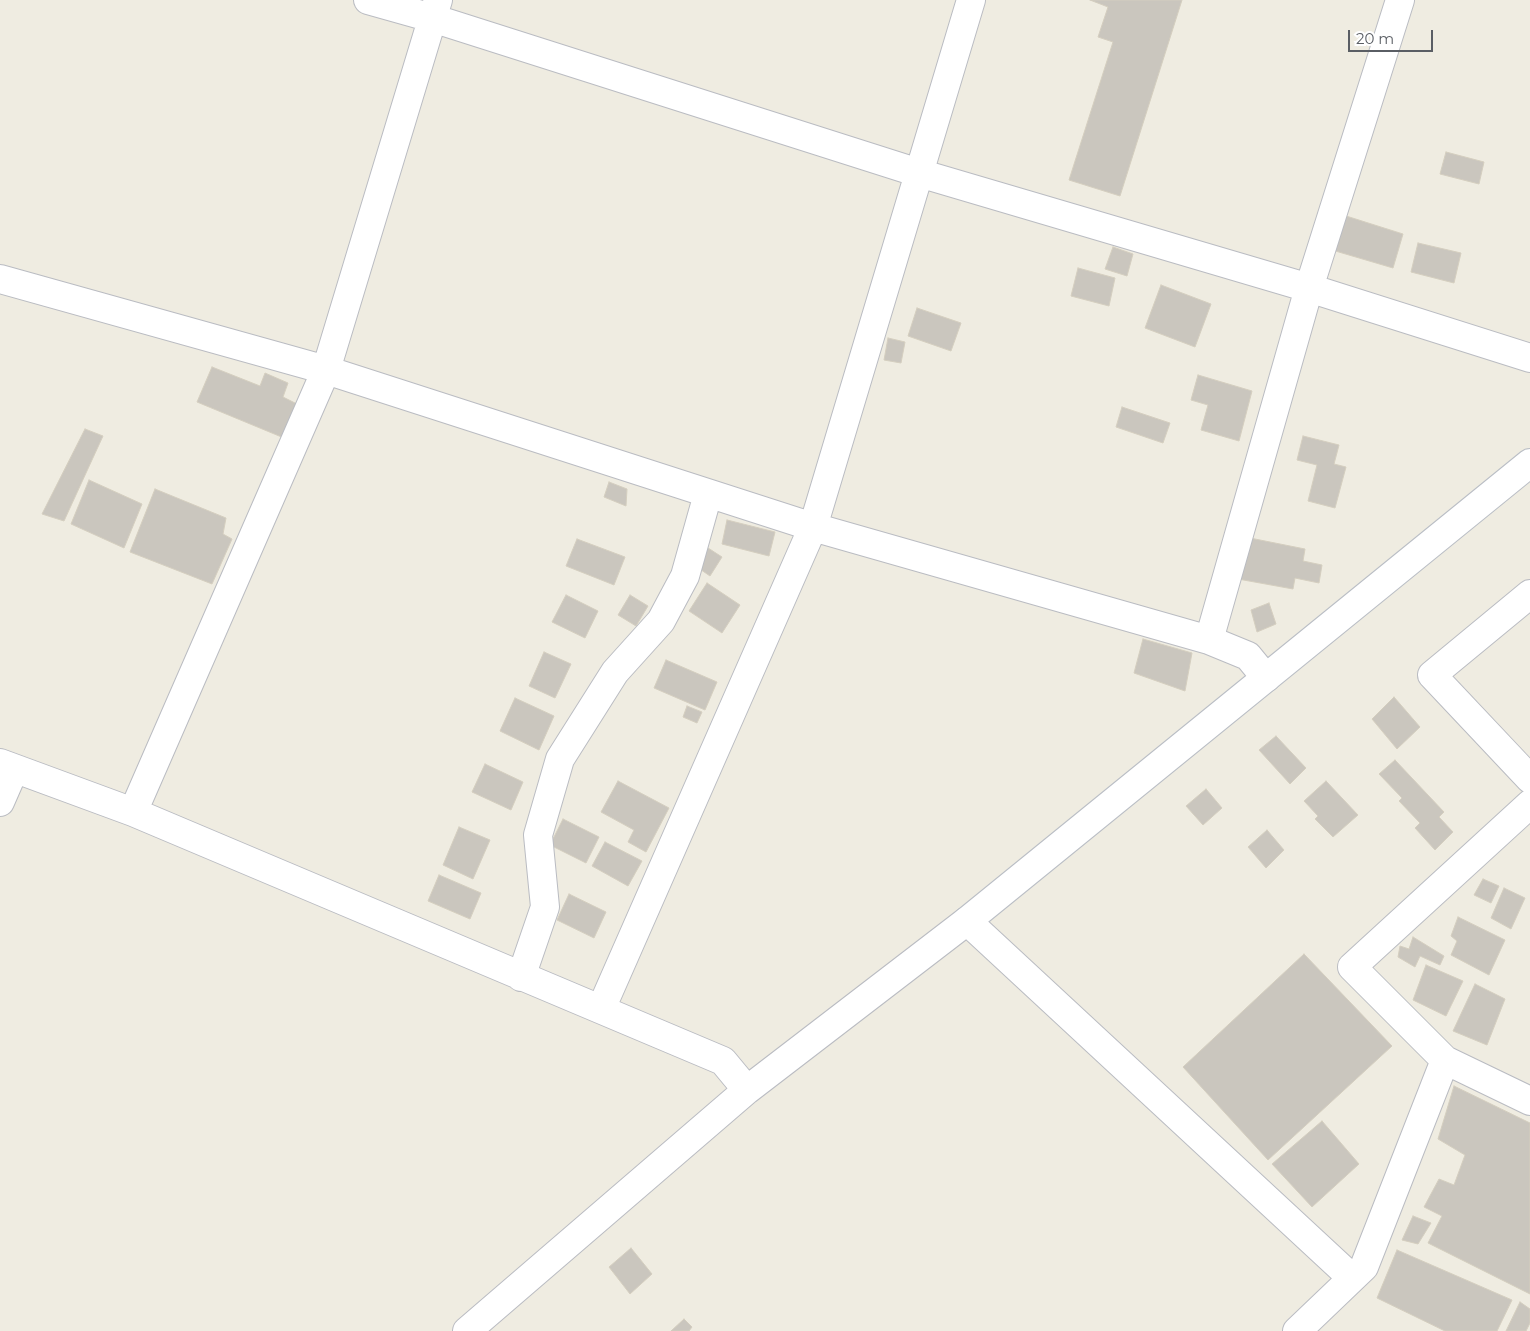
<!DOCTYPE html>
<html>
<head>
<meta charset="utf-8">
<style>
  body { margin:0 }
  #map { position:relative; width:1530px; height:1331px; overflow:hidden; background:#efece1; font-family:Montserrat,sans-serif }
  canvas { display:block }
  .scale { position:absolute; left:1348px; top:30px; width:85px; height:22px; box-sizing:border-box; border:2px solid #5a5e64; border-top:0; padding-left:6px; font-size:15px; line-height:18px; white-space:nowrap; color:#5a5e64; -webkit-text-stroke:4px #fff; paint-order:stroke }
</style>
</head>
<body>
<div id="map">
<canvas width="1530" height="1331"></canvas>
<div class="scale">20 m</div>
</div>
<script>
const g = document.querySelector('canvas').getContext('2d');
g.lineJoin = 'round';
function fill(path, color) {
  g.fillStyle = color;
  g.fill(path, 'evenodd');
}
function shape(rows) {
  const path = new Path2D();
  for (const r of rows) {
    path.moveTo(r[0], r[1]);
    for (let i = 2; i < r.length; i += 2) path.lineTo(r[i], r[i + 1]);
  }
  return path;
}
function strokePath(path, color, width, dash) {
  g.strokeStyle = color;
  g.lineWidth = width;
  g.lineCap = dash ? 'butt' : 'round';
  g.setLineDash(dash || []);
  g.stroke(path);
}
const building = shape([
  [1090,0,1182,0,1120,196,1069,180,1113,42,1098,37,1108,7,1090,0],
  [1446,152,1484,162,1479,184,1440,174,1446,152],
  [1343,215,1403,234,1393,268,1332,250,1343,215],
  [1418,243,1461,253,1454,283,1411,272,1418,243],
  [1113,247,1133,254,1127,276,1105,269,1113,247],
  [1078,268,1115,278,1109,306,1071,296,1078,268],
  [1161,285,1211,304,1195,347,1145,328,1161,285],
  [917,308,961,323,951,351,908,336,917,308],
  [888,338,905,342,901,363,884,360,888,338],
  [212,367,260,386,265,373,288,383,283,397,299,405,284,438,197,402,212,367],
  [1198,375,1252,391,1239,441,1201,430,1208,405,1191,400,1198,375],
  [1122,407,1170,423,1163,443,1116,427,1122,407],
  [85,429,103,436,64,521,42,514,85,429],
  [1303,436,1339,445,1334,464,1346,467,1335,508,1308,501,1317,465,1297,460,1303,436],
  [89,480,142,504,124,548,71,524,89,480],
  [609,482,627,489,626,506,604,497,609,482],
  [155,489,226,518,223,534,232,539,212,584,130,552,155,489],
  [727,520,775,532,769,556,722,544,727,520],
  [1245,537,1305,549,1303,561,1322,565,1319,583,1295,578,1293,589,1238,579,1245,537],
  [577,539,625,557,614,585,566,566,577,539],
  [705,546,722,557,710,576,694,565,705,546],
  [707,583,740,605,722,633,689,611,707,583],
  [566,595,598,611,585,638,552,622,566,595],
  [630,595,648,606,636,626,618,615,630,595],
  [1269,603,1276,624,1257,632,1251,610,1269,603],
  [1143,639,1192,653,1185,691,1134,673,1143,639],
  [544,652,571,664,555,698,529,686,544,652],
  [666,660,717,682,705,710,654,688,666,660],
  [1394,697,1420,727,1397,749,1372,719,1394,697],
  [515,698,554,716,539,750,500,731,515,698],
  [687,706,702,712,697,723,683,717,687,706],
  [1276,736,1306,768,1290,784,1259,750,1276,736],
  [1395,760,1444,812,1439,817,1453,832,1435,850,1415,828,1420,823,1399,801,1402,798,1379,774,1395,760],
  [485,764,523,782,511,810,472,792,485,764],
  [618,781,669,808,646,852,628,842,634,830,601,812,618,781],
  [1326,781,1358,815,1333,837,1315,819,1318,816,1304,801,1326,781],
  [1206,789,1222,808,1203,825,1186,806,1206,789],
  [563,819,599,837,586,863,550,845,563,819],
  [459,827,490,840,473,879,443,865,459,827],
  [1267,830,1284,850,1266,868,1248,847,1267,830],
  [605,842,642,861,628,886,592,866,605,842],
  [439,875,481,893,470,919,428,901,439,875],
  [1483,879,1499,886,1491,903,1474,895,1483,879],
  [1504,888,1525,898,1511,929,1491,918,1504,888],
  [569,894,606,912,594,938,557,920,569,894],
  [1458,917,1505,940,1489,975,1451,955,1457,941,1451,936,1458,917],
  [1413,937,1444,956,1440,965,1420,956,1415,967,1398,957,1400,946,1409,949,1413,937],
  [1304,954,1392,1046,1268,1160,1183,1067,1304,954],
  [1426,965,1463,981,1446,1016,1413,1000,1426,965],
  [1475,984,1505,999,1487,1045,1453,1031,1475,984],
  [1454,1086,1530,1123,1530,1294,1428,1243,1442,1216,1424,1207,1439,1179,1454,1185,1465,1155,1438,1139,1454,1086],
  [1322,1121,1359,1164,1312,1207,1272,1164,1322,1121],
  [1413,1216,1431,1223,1418,1244,1402,1240,1413,1216],
  [631,1248,652,1274,630,1294,609,1267,631,1248],
  [1397,1250,1512,1300,1497,1331,1445,1331,1377,1298,1397,1250],
  [1520,1302,1530,1309,1530,1323,1526,1331,1506,1331,1520,1302],
  [684,1319,692,1327,689,1331,671,1331,684,1319]
]);
const street = shape([
  [368,0,432,18,919,173,1309,288,1530,358],
  [0,279,326,370,813,527,1209,640,1248,656,1266,678],
  [1530,594,1432,675,1530,779],
  [1209,640,1309,288,1400,0],
  [0,763,133,812,723,1061,747,1090],
  [0,802,14,770],
  [133,812,326,370,438,0],
  [521,977,545,907,538,835,560,759,615,672,661,621,685,576,708,494],
  [601,1009,813,527,971,0],
  [1445,1060,1530,1101],
  [467,1331,747,1090,967,921,1352,1278],
  [1297,1331,1364,1267,1445,1060,1352,967,1530,804]
]);
const secondary = shape([
  [967,921,1530,463]
]);
fill(building, '#cac6be');
strokePath(building, '#d4cebf', 1);
strokePath(street, '#babcc2', 30);
strokePath(secondary, '#babec5', 30);
strokePath(street, '#fff', 28);
strokePath(secondary, '#fff', 28);
</script>
</body>
</html>
